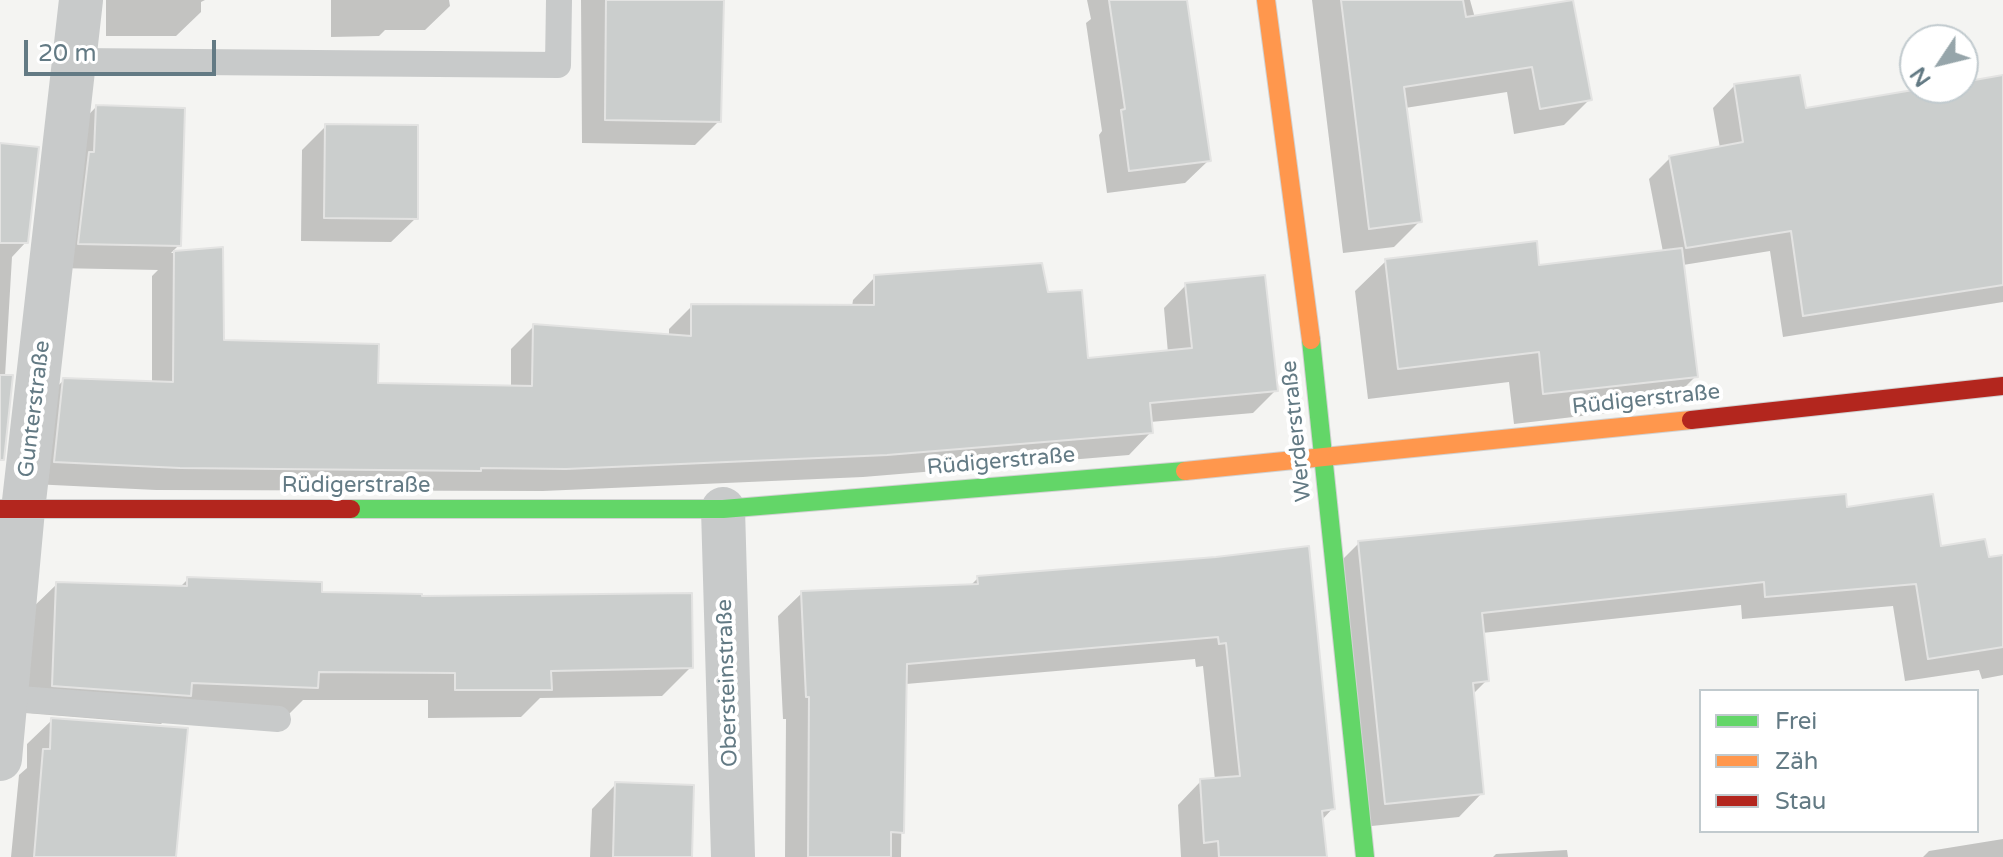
<!DOCTYPE html>
<html>
<head>
<meta charset="utf-8">
<style>
  body { margin:0 }
  #map { position:relative; width:2003px; height:857px; overflow:hidden; background:#f4f4f2; font-family:"Varela Round",sans-serif }
  canvas { display:block }
  .legend { position:absolute; left:1699px; top:689px; width:280px; height:144px; box-sizing:border-box; background:#fff; border:2px solid #c1cace; margin:0; padding:10px 14px; list-style:none; font-size:24px; color:#637a84 }
  .legend li { display:flex; align-items:center; gap:16px; height:40px }
  .legend b { width:40px; border:2px solid #c1cace }
  .north { position:absolute; left:1899px; top:24px; width:80px; height:80px; box-sizing:border-box; background:#fff; border:2px solid #c1cace; border-radius:50%; rotate:235deg; font-size:22px; font-weight:700; line-height:32px; text-align:center; color:#637a84 }
  .north::after { content:''; display:block; margin:auto; width:28px; height:36px; background:#96a5aa; clip-path:polygon(50% 0,100% 100%,50% 72%,0 100%) }
  .scale { position:absolute; left:24px; top:40px; width:192px; height:36px; box-sizing:border-box; border:4px solid #637a84; border-top:0; padding-left:10px; font-size:24px; line-height:28px; white-space:nowrap; color:#637a84; -webkit-text-stroke:6px #fff; paint-order:stroke }
</style>
</head>
<body>
<div id="map">
<canvas width="2003" height="857"></canvas>
<ul class="legend">
<li><b style="height:10px;background:#63d668"></b>Frei</li>
<li><b style="height:10px;background:#ff974d"></b>Zäh</li>
<li><b style="height:10px;background:#b3261e"></b>Stau</li>
</ul>
<div class="north">N</div>
<div class="scale">20 m</div>
</div>
<script>
const g = document.querySelector('canvas').getContext('2d');
g.lineJoin = 'round';
function fill(path, color) {
  g.fillStyle = color;
  g.fill(path, 'evenodd');
}
function shape(rows) {
  const path = new Path2D();
  for (const r of rows) {
    path.moveTo(r[0], r[1]);
    for (let i = 2; i < r.length; i += 2) path.lineTo(r[i], r[i + 1]);
  }
  return path;
}
function strokePath(path, color, width, dash) {
  g.strokeStyle = color;
  g.lineWidth = width;
  g.lineCap = dash ? 'butt' : 'round';
  g.setLineDash(dash || []);
  g.stroke(path);
}
function write(font, color, halo, rows, align = 'center') {
  g.font = font + ' "Varela Round",sans-serif';
  g.lineWidth = 8;
  g.setLineDash([]);
  g.textBaseline = 'middle';
  g.strokeStyle = halo;
  g.fillStyle = color;
  for (const [text, x, y, turn = 0] of rows) {
    g.save();
    g.translate(x, y);
    g.rotate((+turn || 0) * Math.PI / 180);
    g.textAlign = isNaN(turn) ? turn : align;
    if (halo) g.strokeText(text, 0, 0);
    g.fillText(text, 0, 0);
    g.restore();
  }
}
const shadow = shape([
  [106,0,205,0,201,2,201,12,176,36,106,36],
  [331,0,449,0,450,6,425,30,385,30,379,36,331,37],
  [581,0,721,0,719,121,695,145,582,143],
  [1087,0,1186,0,1209,160,1185,183,1107,193,1099,135,1102,131,1086,23,1091,19],
  [1312,0,1470,0,1475,18,1590,99,1564,125,1514,134,1507,92,1405,108,1420,221,1394,247,1343,253],
  [2003,78,2003,302,1783,337,1770,251,1683,265,1696,376,1666,406,1514,424,1509,382,1368,399,1355,291,1386,261,1538,268,1663,252,1649,179,1670,158,1720,148,1713,108,1734,86,1804,110,1940,88,1963,88,1963,84],
  [96,107,179,245,171,253,221,249,222,342,376,385,511,387,511,349,534,326,669,336,669,329,692,306,852,307,853,300,875,277,1047,295,1086,360,1168,353,1164,308,1186,285,1276,390,1253,413,1150,422,1151,432,1129,455,863,477,543,491,156,490,32,484,41,402,64,380,152,383,152,276,158,270,55,268,72,132],
  [326,126,416,218,391,242,301,241,302,150],
  [0,145,26,242,12,257,0,461],
  [1845,509,1939,549,1987,559,2003,556,2003,675,1982,679,1979,670,1905,681,1893,606,1742,619,1741,605,1482,633,1487,680,1472,695,1482,793,1459,817,1362,827,1336,566,1359,543],
  [1217,559,1333,808,1321,821,1325,857,1181,857,1178,805,1201,781,1215,780,1203,666,1196,667,1195,659,906,684,903,696,901,857,785,857,786,719,783,719,778,616,802,593,970,586,978,578],
  [188,579,320,594,691,667,662,696,540,698,521,717,428,718,428,700,303,700,288,715,174,711,161,724,25,713,28,612,57,584,179,588],
  [52,720,157,857,11,857,19,775,27,768,27,744],
  [616,784,690,857,590,857,592,809],
  [2003,839,2003,857,1923,857,1929,851],
  [1567,850,1568,857,1493,857,1496,854]
]);
const building = shape([
  [606,0,724,0,721,122,605,120,606,0],
  [1109,0,1187,0,1211,161,1129,171,1121,110,1125,109,1109,0],
  [1341,0,1463,0,1466,17,1573,0,1592,100,1540,109,1532,67,1404,87,1422,222,1369,229,1341,0],
  [1800,75,1806,108,1925,88,1963,88,1963,82,2003,75,2003,285,1803,316,1791,231,1686,248,1669,156,1743,142,1734,84,1800,75],
  [96,105,185,108,181,246,78,244,89,152,94,152,96,105],
  [325,124,418,125,418,219,324,218,325,124],
  [0,143,39,147,28,243,0,243,0,143],
  [1537,241,1539,265,1682,248,1698,377,1543,394,1539,352,1398,369,1385,259,1537,241],
  [223,247,224,340,379,344,378,383,532,386,533,324,691,336,691,304,874,305,874,275,1042,263,1048,292,1082,290,1088,358,1192,348,1185,283,1265,275,1278,391,1150,403,1153,433,887,455,566,469,481,468,481,471,180,468,54,462,63,378,173,382,174,251,223,247],
  [0,375,13,375,4,460,0,460,0,375],
  [1846,494,1847,507,1933,494,1941,546,1985,539,1989,557,2003,555,2003,647,1928,659,1916,584,1765,597,1764,582,1482,613,1489,681,1473,683,1484,794,1385,804,1358,541,1846,494],
  [1309,546,1335,809,1322,811,1327,857,1219,857,1218,841,1204,843,1200,779,1240,776,1226,643,1219,644,1218,637,907,664,904,833,891,832,891,857,808,857,809,697,806,697,801,591,978,584,977,576,1216,557,1309,546],
  [187,577,322,582,322,592,422,594,422,596,692,593,693,668,551,671,552,690,455,690,455,673,319,672,318,688,192,683,191,696,52,686,56,582,187,586,187,577],
  [51,718,188,728,176,857,34,857,43,749,50,749,51,718],
  [615,782,694,785,692,857,613,857,615,782]
]);
const lane = shape([
  [76,61,558,65,559,0],
  [5,698,278,719]
]);
const street = shape([
  [723,509,733,857],
  [0,759,23,510,81,0]
]);
const fast = shape([
  [1311,340,1365,857],
  [351,509,723,509,1185,471]
]);
const slow = shape([
  [1266,0,1311,340],
  [1185,471,1691,420]
]);
const jam = shape([
  [1691,420,2003,386],
  [0,509,351,509]
]);
const streetNames = [
  ["Rüdigerstraße",1646,400,-6],
  ["Gunterstraße",35,409,-83],
  ["Werderstraße",1297,431,-96],
  ["Rüdigerstraße",1001,462,-5],
  ["Rüdigerstraße",356,486],
  ["Obersteinstraße",728,683,-92]
];
fill(shadow, '#0003');
fill(building, '#cbcecd');
strokePath(building, '#e3e3e2', 2);
strokePath(fast, '#d1d2d2', 20);
strokePath(slow, '#d1d2d2', 20);
strokePath(jam, '#d1d2d2', 20);
strokePath(lane, '#c8caca', 26);
strokePath(street, '#c8caca', 44);
strokePath(fast, '#63d668', 18);
strokePath(slow, '#ff974d', 18);
strokePath(jam, '#b3261e', 18);
write('22px', '#637a84', '#fff', streetNames);
</script>
</body>
</html>
